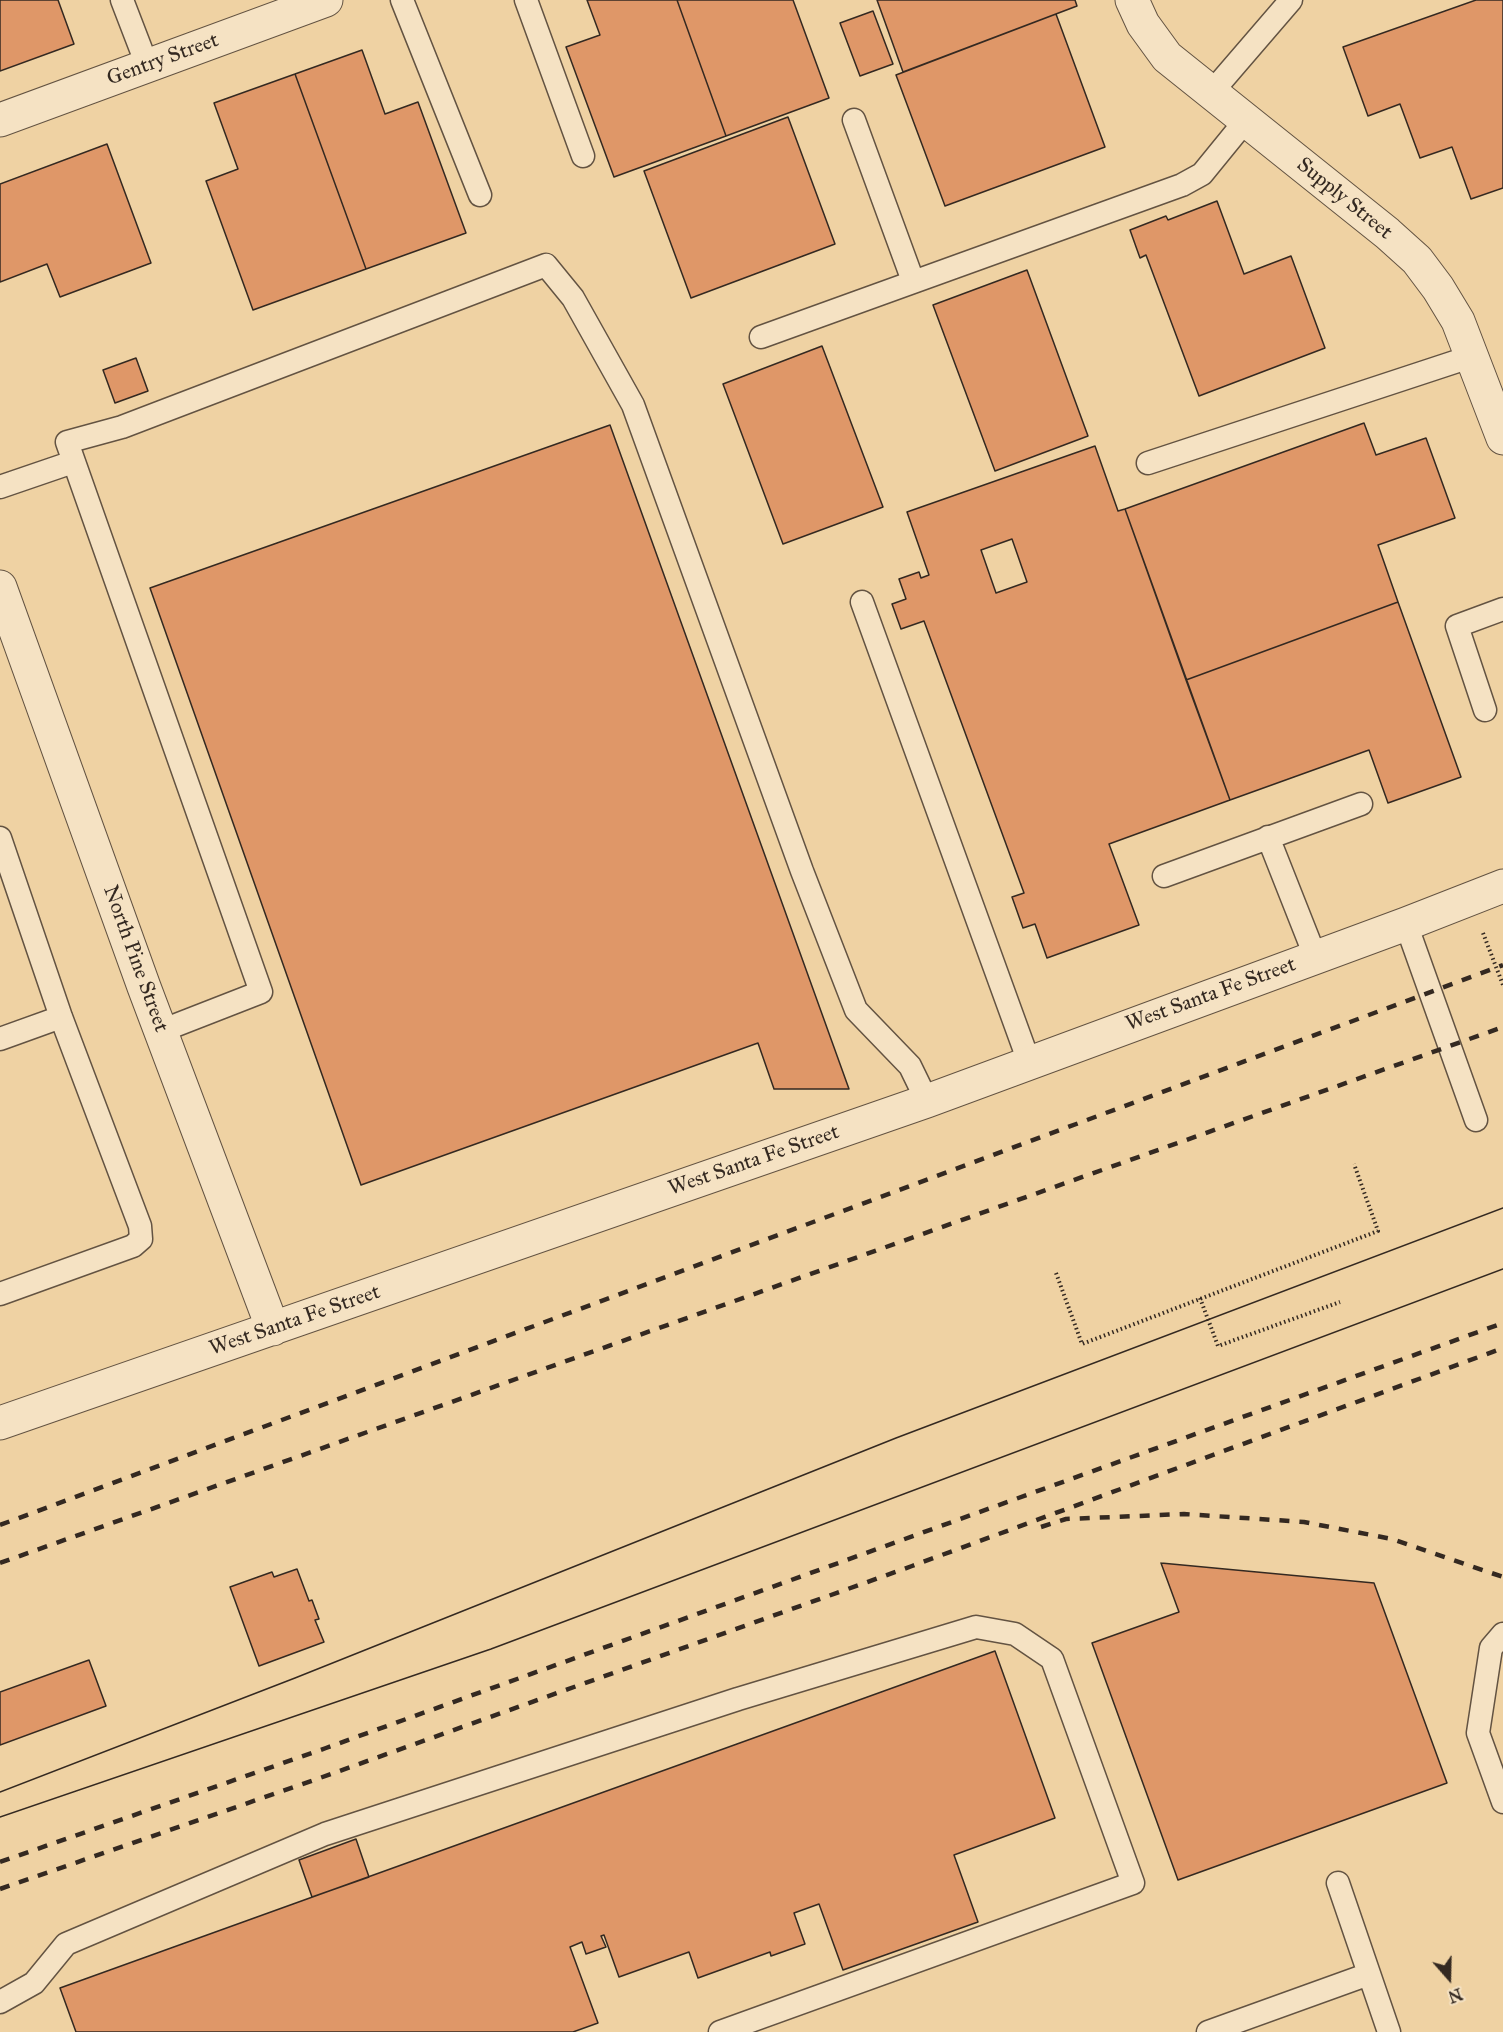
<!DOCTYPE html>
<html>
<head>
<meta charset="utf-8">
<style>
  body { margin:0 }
  #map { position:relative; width:1503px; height:2032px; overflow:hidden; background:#efd2a3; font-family:"IM FELL Great Primer",serif }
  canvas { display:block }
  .north { position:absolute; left:1419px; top:1948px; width:60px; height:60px; -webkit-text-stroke:4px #f5e2c3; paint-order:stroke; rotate:160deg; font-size:16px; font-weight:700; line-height:24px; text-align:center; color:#342921 }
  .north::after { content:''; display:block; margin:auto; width:21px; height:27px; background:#342921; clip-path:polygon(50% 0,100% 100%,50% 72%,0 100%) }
</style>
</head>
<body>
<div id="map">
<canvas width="1503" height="2032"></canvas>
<div class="north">N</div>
</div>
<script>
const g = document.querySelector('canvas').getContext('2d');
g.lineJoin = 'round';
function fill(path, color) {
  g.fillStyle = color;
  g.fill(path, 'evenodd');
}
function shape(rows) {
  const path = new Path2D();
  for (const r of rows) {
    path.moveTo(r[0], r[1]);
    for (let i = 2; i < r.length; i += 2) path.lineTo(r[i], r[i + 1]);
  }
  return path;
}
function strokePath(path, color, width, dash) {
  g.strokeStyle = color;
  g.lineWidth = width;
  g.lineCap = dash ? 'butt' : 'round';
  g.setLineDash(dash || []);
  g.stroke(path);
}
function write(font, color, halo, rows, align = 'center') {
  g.font = font + ' "IM FELL Great Primer",serif';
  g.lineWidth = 6;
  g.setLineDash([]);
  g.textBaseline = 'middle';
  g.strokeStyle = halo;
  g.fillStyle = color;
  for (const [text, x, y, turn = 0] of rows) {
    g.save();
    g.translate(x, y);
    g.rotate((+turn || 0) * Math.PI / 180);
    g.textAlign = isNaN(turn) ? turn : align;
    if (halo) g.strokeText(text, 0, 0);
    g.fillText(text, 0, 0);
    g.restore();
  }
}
const building = shape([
  [0,0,58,0,74,44,0,71,0,0],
  [587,0,677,0,726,136,614,177,566,47,600,35,587,0],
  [677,0,793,0,829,98,726,136,677,0],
  [877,0,1075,0,1077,6,903,72,877,0],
  [1476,0,1503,0,1503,188,1471,199,1452,147,1420,158,1400,104,1368,116,1343,47,1476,0],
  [873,11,893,64,860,76,840,23,873,11],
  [1056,14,1105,147,945,206,896,75,1056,14],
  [362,50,385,114,418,102,466,233,366,269,295,74,362,50],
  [295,74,366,269,253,310,206,181,238,169,214,103,295,74],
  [788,117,835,244,691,298,644,171,788,117],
  [107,144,151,263,60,297,47,264,0,282,0,184,107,144],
  [1217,201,1244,274,1291,256,1325,348,1199,396,1146,255,1140,258,1130,230,1166,216,1168,220,1217,201],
  [1027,270,1088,436,995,471,933,305,1027,270],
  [822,346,883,507,783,544,723,384,822,346],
  [136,358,148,391,115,403,103,370,136,358],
  [1364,423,1376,455,1426,438,1455,518,1378,545,1398,602,1186,680,1125,509,1364,423],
  [610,425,849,1089,774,1089,758,1043,361,1185,150,588,610,425],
  [1095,446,1118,511,1125,509,1230,800,1109,844,1139,925,1047,958,1035,924,1023,928,1012,897,1024,893,924,621,901,629,892,604,906,599,899,579,919,572,921,578,929,575,907,512,1095,446],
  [1012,539,1027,582,996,593,981,550,1012,539],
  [1398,602,1461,777,1388,803,1369,750,1230,800,1186,680,1398,602],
  [1161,1563,1374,1583,1447,1783,1178,1880,1092,1643,1179,1612,1161,1563],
  [297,1569,309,1601,312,1600,319,1619,315,1620,324,1642,259,1666,230,1587,272,1572,274,1577,297,1569],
  [995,1651,1055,1818,954,1855,978,1922,843,1970,819,1904,794,1913,805,1944,771,1956,770,1952,698,1978,689,1952,619,1977,604,1935,601,1936,606,1947,586,1954,582,1942,570,1947,598,2023,573,2032,76,2032,60,1988,995,1651],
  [89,1660,106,1706,0,1745,0,1692,89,1660],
  [356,1839,369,1877,312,1897,299,1860,356,1839]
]);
const path = shape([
  [1483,933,1503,985],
  [1056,1273,1082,1344,1378,1231,1354,1164],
  [1200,1298,1218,1346,1340,1302]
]);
const lane = shape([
  [122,0,147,65],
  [402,0,480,195],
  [526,0,583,156],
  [1211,93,1291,0],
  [854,120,913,281],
  [761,337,1182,185,1202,174,1246,120],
  [1148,463,1473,356],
  [0,487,73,462],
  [862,602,1029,1062],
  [1485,710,1457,626,1503,609],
  [1268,837,1315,956],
  [0,838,61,1017,140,1226,141,1239,133,1246,0,1294],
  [1164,876,1361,804],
  [1406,924,1476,1120],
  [161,1031,261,992,67,442,122,427,156,414,546,265,573,298,633,405,802,871,856,1010,910,1066,927,1101],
  [0,1039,61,1017],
  [1503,1634,1491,1648,1478,1733,1503,1802],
  [1338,1883,1389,2032],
  [0,2002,34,1983,66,1944,325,1834,738,1699,976,1627,1015,1634,1052,1659,1133,1883,720,2032],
  [1208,2032,1369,1974]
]);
const street = shape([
  [1132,0,1143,24,1167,57,1387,233,1417,260,1438,288,1458,321,1503,438],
  [0,120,326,0],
  [0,587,144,987,273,1329],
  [0,1423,927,1101,1406,924,1503,886]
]);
const tram = shape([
  [0,1792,295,1678,896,1438,1503,1208],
  [0,1817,491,1649,1503,1269]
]);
const rail = shape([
  [0,1525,1503,965],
  [1041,1527,1066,1519,1184,1514,1304,1522,1392,1539,1503,1577],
  [0,1563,1503,1027],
  [0,1862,326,1748,1503,1323],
  [0,1889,317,1779,912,1566,1503,1348]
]);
const streetNames = [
  ["Gentry Street",163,60,-20],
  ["Supply Street",1344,199,39],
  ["North Pine Street",135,959,70],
  ["West Santa Fe Street",1211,995,-20],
  ["West Santa Fe Street",754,1161,-19],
  ["West Santa Fe Street",295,1321,-19]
];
fill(building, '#df9768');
strokePath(building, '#342921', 1.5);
strokePath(lane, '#635342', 25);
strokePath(street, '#635342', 35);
strokePath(path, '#342921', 4, [1.5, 3]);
strokePath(lane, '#f5e2c3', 22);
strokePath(street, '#f5e2c3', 33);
strokePath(tram, '#342921', 1.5);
strokePath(rail, '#342921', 4.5, [10, 10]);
write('21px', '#342921', '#f5e2c3', streetNames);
</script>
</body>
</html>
